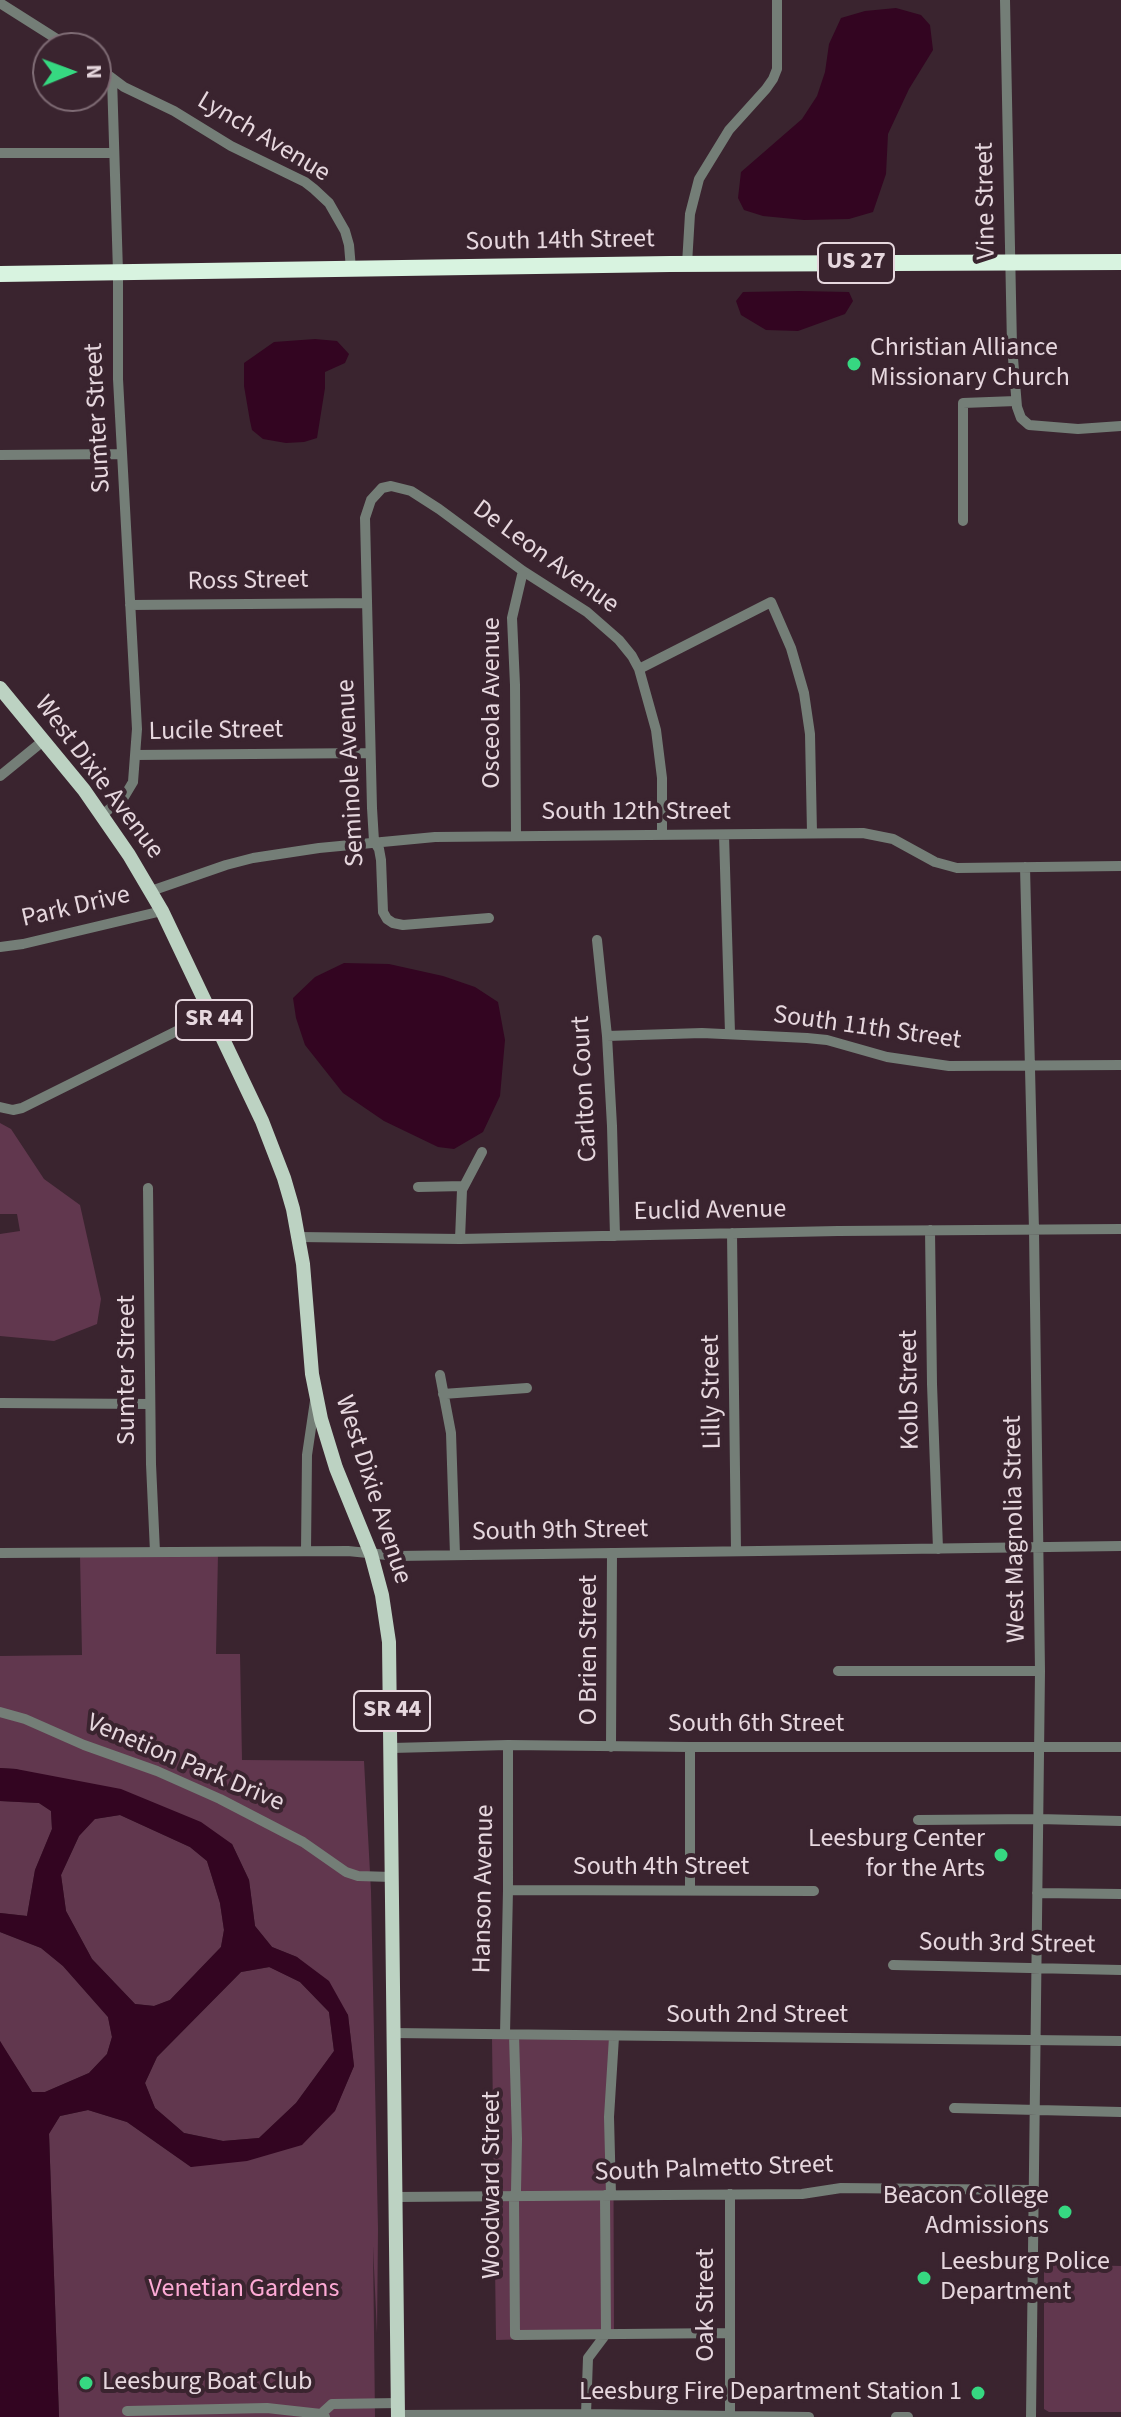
<!DOCTYPE html>
<html>
<head>
<meta charset="utf-8">
<style>
  body { margin:0 }
  #map { position:relative; width:1121px; height:2417px; overflow:hidden; background:#3a242f; font-family:"Source Sans 3",sans-serif }
  canvas { display:block }
  .north { position:absolute; left:32px; top:32px; width:80px; height:80px; box-sizing:border-box; background:#3a242f; border:2px solid #7f6c75; border-radius:50%; rotate:89deg; font-size:22px; font-weight:700; line-height:32px; text-align:center; color:#e6d7de }
  .north::after { content:''; display:block; margin:auto; width:28px; height:36px; background:#36d881; clip-path:polygon(50% 0,100% 100%,50% 72%,0 100%) }
</style>
</head>
<body>
<div id="map">
<canvas width="1121" height="2417"></canvas>
<div class="north">N</div>
</div>
<script>
const g = document.querySelector('canvas').getContext('2d');
g.lineJoin = 'round';
function fill(path, color) {
  g.fillStyle = color;
  g.fill(path, 'evenodd');
}
function shape(rows) {
  const path = new Path2D();
  for (const r of rows) {
    path.moveTo(r[0], r[1]);
    for (let i = 2; i < r.length; i += 2) path.lineTo(r[i], r[i + 1]);
  }
  return path;
}
function strokePath(path, color, width, dash) {
  g.strokeStyle = color;
  g.lineWidth = width;
  g.lineCap = dash ? 'butt' : 'round';
  g.setLineDash(dash || []);
  g.stroke(path);
}
function write(font, color, halo, rows, align = 'center') {
  g.font = font + ' "Source Sans 3",sans-serif';
  g.lineWidth = 8;
  g.setLineDash([]);
  g.textBaseline = 'middle';
  g.strokeStyle = halo;
  g.fillStyle = color;
  for (const [text, x, y, turn = 0] of rows) {
    g.save();
    g.translate(x, y);
    g.rotate((+turn || 0) * Math.PI / 180);
    g.textAlign = isNaN(turn) ? turn : align;
    if (halo) g.strokeText(text, 0, 0);
    g.fillText(text, 0, 0);
    g.restore();
  }
}
const green = shape([
  [0,1123,11,1129,44,1179,80,1205,101,1299,97,1324,54,1341,0,1336,0,1234,20,1231,17,1214,0,1214],
  [218,1554,216,1654,240,1654,242,1760,364,1761,371,1891,378,2229,377,2334,373,2246,375,2417,59,2417,49,2133,60,2116,88,2110,127,2122,191,2167,335,2110,354,2066,348,2015,297,1957,272,1947,255,1926,249,1880,232,1844,16,1769,0,1768,0,1656,82,1655,80,1555],
  [0,1801,39,1803,51,1811,52,1829,35,1870,27,1916,0,1913],
  [120,1815,190,1847,207,1861,220,1903,224,1930,221,1947,170,2000,154,2006,135,2004,92,1959,66,1911,61,1875,79,1836,94,1819],
  [0,1932,41,1948,63,1966,108,2017,112,2037,107,2054,89,2073,45,2092,32,2092,5,2050,0,2041],
  [270,1967,300,1982,329,2012,334,2051,296,2103,259,2138,223,2141,184,2133,155,2108,145,2083,157,2057,241,1972],
  [613,2036,614,2337,496,2340,492,2038],
  [1044,2264,1121,2266,1121,2412,1049,2412,1044,2409]
]);
const water = shape([
  [896,8,921,15,930,25,933,50,909,89,888,134,886,174,873,212,849,219,804,220,763,216,744,210,738,198,741,172,802,119,817,96,825,72,829,44,841,18,865,11],
  [799,291,849,292,853,301,845,314,798,331,766,330,741,315,736,301,743,292],
  [315,339,337,341,349,354,345,363,325,372,325,388,317,438,304,442,286,443,263,439,252,430,250,421,244,386,244,363,274,342],
  [344,963,389,964,443,976,475,987,498,1002,505,1040,500,1096,483,1132,454,1149,438,1147,384,1121,343,1093,305,1045,296,1018,293,998,315,977],
  [0,1768,16,1769,121,1789,201,1822,232,1844,249,1880,255,1926,272,1947,297,1957,329,1981,348,2015,354,2066,335,2111,302,2145,247,2161,191,2167,127,2122,88,2110,60,2116,49,2134,59,2417,0,2417,0,2041,32,2092,45,2092,89,2073,107,2054,112,2037,108,2017,63,1966,41,1948,0,1932,0,1913,27,1916,35,1870,52,1829,51,1811,39,1803,0,1801],
  [120,1815,190,1847,207,1861,220,1903,224,1930,221,1947,170,2000,154,2006,135,2004,92,1959,66,1911,61,1875,79,1836,95,1819],
  [269,1967,300,1982,329,2012,334,2051,296,2103,259,2138,223,2141,184,2133,155,2108,145,2083,157,2057,241,1972]
]);
const minor = shape([
  [1005,0,1012,346,1017,407,1021,418,1029,425,1078,429,1121,426],
  [0,3,71,48],
  [96,66,124,87,174,111,231,146,305,182,314,189,329,203,345,231,349,245,351,269],
  [0,153,113,153],
  [687,264,690,214,699,179,729,130,766,89,773,79,777,69,777,0],
  [0,455,122,454],
  [963,521,963,403,1016,401],
  [130,605,367,603],
  [639,669,771,602,791,648,804,693,810,734,812,833],
  [135,755,370,753],
  [0,776,43,741],
  [102,815,124,797,133,782,137,729,118,379,118,272,112,78],
  [516,835,515,685,512,618,523,571],
  [724,835,730,1033],
  [1025,867,1034,1230,1040,1671,1031,2417],
  [151,891,226,865,253,858,319,848,435,837,863,833,893,839,935,862,957,868,1121,866],
  [489,918,403,925,393,923,387,919,383,912,381,860,379,849,374,841,372,808,365,518,371,500,382,488,391,486,411,491,439,509,523,571,587,612,619,640,632,656,639,669,656,730,662,778,662,834],
  [597,940,607,1036,612,1126,615,1236],
  [0,947,23,944,162,911],
  [607,1036,702,1033,807,1038,827,1040,887,1057,949,1066,1121,1065],
  [0,1107,13,1110,22,1108,211,1014],
  [418,1187,464,1186],
  [148,1188,151,1464,155,1552],
  [930,1230,932,1384,938,1549],
  [732,1233,736,1551],
  [299,1237,460,1239,838,1231,1121,1229],
  [460,1239,462,1190,482,1152],
  [440,1375,451,1433,455,1555],
  [443,1394,527,1388],
  [0,1403,150,1404],
  [306,1551,307,1455,315,1401],
  [0,1553,348,1551,397,1556,1121,1546],
  [838,1671,1040,1671],
  [0,1712,25,1719,84,1745,157,1771,220,1799,303,1842,346,1872,358,1876,392,1877],
  [611,1747,612,1553],
  [392,1748,508,1745,690,1747,1121,1747],
  [918,1820,1038,1819,1121,1821],
  [508,1890,814,1891],
  [690,1890,690,1747],
  [1037,1893,1121,1894],
  [893,1965,1121,1970],
  [392,2033,1121,2041],
  [505,2034,508,1890,508,1745],
  [514,2035,517,2139,516,2191,514,2197,515,2335,729,2333],
  [954,2108,1121,2112],
  [730,2194,730,2416],
  [611,2195,609,2117,614,2037],
  [395,2197,802,2194,841,2188,1034,2190],
  [127,2411,267,2408,321,2414,325,2417],
  [321,2414,332,2404,398,2403],
  [586,2414,588,2358,606,2334,605,2195],
  [398,2415,586,2414,809,2417],
  [896,2417,908,2417]
]);
const major = shape([
  [0,688,84,790,129,855,162,911,262,1121,284,1178,293,1209,303,1264,312,1374,321,1419,336,1468,371,1554,382,1595,389,1642,398,2417]
]);
const highway = shape([
  [0,274,670,264,1121,262]
]);
const markers = [
  [854,364,8,"#36d881"],
  [1001,1855,8,"#36d881"],
  [1065,2212,8,"#36d881"],
  [924,2278,8,"#36d881"],
  [86,2383,8,"#36d881"],
  [978,2393,8,"#36d881"]
];
const shields = [
  [856,263,76],
  [214,1020,76],
  [392,1711,76]
];
const shieldNames = [
  ["US 27",856,263],
  ["SR 44",214,1020],
  ["SR 44",392,1711]
];
const streetNames = [
  ["Lynch Avenue",263,138,31],
  ["Vine Street",987,201,-91],
  ["South 14th Street",560,242,-1],
  ["Sumter Street",99,418,-93],
  ["De Leon Avenue",545,558,36],
  ["Ross Street",248,582,-1],
  ["Osceola Avenue",493,703,-90],
  ["Lucile Street",216,732,-1],
  ["Seminole Avenue",352,773,-93],
  ["West Dixie Avenue",98,778,53],
  ["South 12th Street",636,813],
  ["Park Drive",76,908,-13],
  ["South 11th Street",867,1029,8],
  ["Carlton Court",586,1089,-93],
  ["Euclid Avenue",710,1212,-1],
  ["Sumter Street",128,1370,-90],
  ["Kolb Street",911,1390,-91],
  ["Lilly Street",713,1392,-91],
  ["West Dixie Avenue",372,1490,72],
  ["West Magnolia Street",1016,1529,-91],
  ["South 9th Street",560,1532,-1],
  ["O Brien Street",590,1650,-90],
  ["South 6th Street",756,1725],
  ["Venetion Park Drive",185,1764,23],
  ["South 4th Street",661,1868],
  ["Hanson Avenue",485,1889,-89],
  ["South 3rd Street",1007,1945,1],
  ["South 2nd Street",757,2016],
  ["South Palmetto Street",714,2170,-2],
  ["Woodward Street",493,2185,-90],
  ["Oak Street",707,2305,-90]
];
const poiNames = [
  ["Christian Alliance",870,349],
  ["Missionary Church",870,379],
  ["Leesburg Center",985,1840,"right"],
  ["for the Arts",985,1870,"right"],
  ["Beacon College",1049,2197,"right"],
  ["Admissions",1049,2227,"right"],
  ["Leesburg Police",940,2263],
  ["Department",940,2293],
  ["Leesburg Boat Club",102,2383],
  ["Leesburg Fire Department Station 1",962,2393,"right"]
];
const parkNames = [
  ["Venetian Gardens",244,2290]
];
fill(green, '#61374e');
fill(water, '#330521');
strokePath(minor, '#747e77', 10);
strokePath(major, '#bcd2c2', 14);
strokePath(highway, '#d8f3e0', 16);
for (const [x, y, r, color] of markers) {
  const dot = new Path2D();
  dot.arc(x, y, r, 0, 2 * Math.PI);
  g.fillStyle = color;
  g.fill(dot);
  strokePath(dot, '#3a242f', 3);
}
for (const [x, y, w] of shields) {
  const box = new Path2D();
  box.roundRect(x - w / 2, y - 20, w, 40, 6);
  g.fillStyle = '#3a242f';
  g.fill(box);
  strokePath(box, '#e6d7de', 2);
}
write('bold 24px', '#e6d7de', null, shieldNames);
write('26px', '#e6d7de', '#3a242f', streetNames);
write('26px', '#e6d7de', '#3a242f', poiNames, 'left');
write('26px', '#fdaad5', '#3a242f', parkNames);
</script>
</body>
</html>
